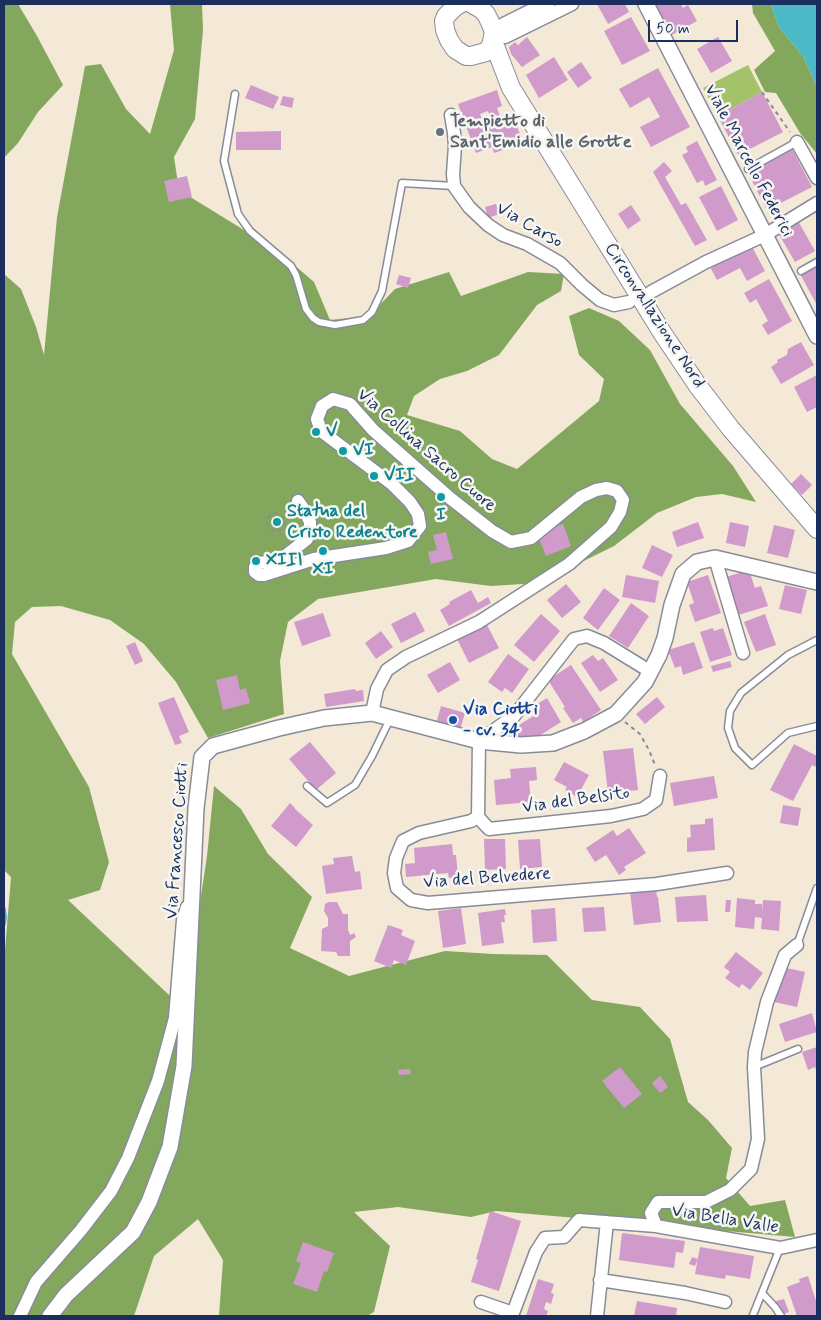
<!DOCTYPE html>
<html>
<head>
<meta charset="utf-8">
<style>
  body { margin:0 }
  #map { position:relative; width:821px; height:1320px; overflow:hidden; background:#f4e8d6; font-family:Mynerve,sans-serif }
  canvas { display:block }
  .frame { position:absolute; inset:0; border:5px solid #1b2f5e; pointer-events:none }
  .scale { position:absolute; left:648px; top:20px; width:90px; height:22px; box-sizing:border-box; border:2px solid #1b2f5e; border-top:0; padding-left:6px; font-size:15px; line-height:18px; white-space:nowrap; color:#1b2f5e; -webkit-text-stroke:4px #f6f6f2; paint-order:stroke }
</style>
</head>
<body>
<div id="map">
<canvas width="821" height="1320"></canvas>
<div class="frame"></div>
<div class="scale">50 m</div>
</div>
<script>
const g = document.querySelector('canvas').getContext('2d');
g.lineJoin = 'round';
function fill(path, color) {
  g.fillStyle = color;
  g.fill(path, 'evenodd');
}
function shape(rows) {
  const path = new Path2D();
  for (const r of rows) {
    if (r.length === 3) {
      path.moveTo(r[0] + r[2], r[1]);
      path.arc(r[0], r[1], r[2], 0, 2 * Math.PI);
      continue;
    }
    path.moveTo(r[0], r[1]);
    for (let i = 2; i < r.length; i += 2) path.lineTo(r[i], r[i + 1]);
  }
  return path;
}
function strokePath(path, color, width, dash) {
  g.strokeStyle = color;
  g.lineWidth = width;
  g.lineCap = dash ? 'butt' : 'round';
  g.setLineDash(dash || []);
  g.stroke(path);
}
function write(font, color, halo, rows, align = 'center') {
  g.font = font + ' Mynerve,sans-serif';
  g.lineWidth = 5;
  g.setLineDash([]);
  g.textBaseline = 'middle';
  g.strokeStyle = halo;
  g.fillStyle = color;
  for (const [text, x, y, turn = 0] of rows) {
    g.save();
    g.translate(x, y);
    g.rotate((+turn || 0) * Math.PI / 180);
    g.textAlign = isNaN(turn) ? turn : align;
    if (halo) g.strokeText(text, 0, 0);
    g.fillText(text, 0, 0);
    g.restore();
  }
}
const green = shape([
  [748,65,762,92,718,116,703,88]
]);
const forest = shape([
  [4,4,18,4,37,36,63,85,38,112,18,143,4,158],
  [170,4,202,4,203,30,195,119,174,157,179,190,278,251,314,282,330,320,369,316,395,289,449,272,461,296,528,272,564,274,561,291,537,305,499,355,467,371,440,379,414,396,407,415,460,431,492,459,517,469,599,401,604,379,579,355,569,316,589,308,619,321,650,350,680,404,733,466,756,502,722,494,696,497,657,513,614,546,539,583,491,586,436,579,318,599,288,622,280,661,284,714,208,738,176,682,144,644,110,620,61,606,32,607,15,622,12,654,89,787,109,862,100,890,68,900,184,1009,207,856,214,786,241,809,268,854,312,897,290,948,349,976,445,951,493,954,547,955,592,1000,640,1007,670,1039,688,1102,708,1120,732,1148,726,1178,750,1206,785,1200,795,1237,496,1211,471,1217,398,1207,354,1212,390,1246,374,1312,367,1316,219,1316,223,1260,198,1219,154,1256,134,1316,4,1316,4,962,11,877,4,870,4,274,21,289,36,327,44,355,57,217,85,66,101,64,126,109,150,134,174,50],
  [752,4,771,4,779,27,803,56,817,87,817,154,800,133,776,93,765,92,754,70,775,51,753,13]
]);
const water = shape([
  [771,4,817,4,817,87,803,56,779,27]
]);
const stream = shape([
  [4,909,5,917,4,924]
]);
const building = shape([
  [597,4,625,4,629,12,608,24],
  [652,4,681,4,683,8,688,5,697,21,670,36],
  [631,17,650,51,622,65,604,31],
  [527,37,540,55,522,67,511,54,509,47,515,42,518,45],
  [718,37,732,61,711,73,697,49],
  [554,57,568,80,539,98,526,75],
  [581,62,592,78,578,88,567,72],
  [658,68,690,127,651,147,640,127,660,117,649,97,630,108,619,89],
  [251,85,279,97,273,109,245,98],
  [497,90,502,106,497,108,502,122,514,118,523,143,494,153,492,147,476,153,458,104],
  [488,111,493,125,485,128,480,114],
  [762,92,783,132,738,155,718,116],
  [283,96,294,98,292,108,280,105],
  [441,126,443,137,439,138,437,127],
  [281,131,281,150,236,150,236,132],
  [697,141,717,180,705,186,703,180,697,183,682,155,688,152,686,147],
  [791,147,812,187,767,210,747,171],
  [664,162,672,171,665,177,681,205,686,203,707,240,695,246,653,172],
  [187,176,192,197,169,202,164,181],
  [721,186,738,220,717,231,699,197],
  [496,204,499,214,488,218,485,207],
  [631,205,641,220,628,229,618,214],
  [797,219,815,251,795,262,777,231],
  [750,243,765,271,747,281,740,268,717,280,709,265],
  [817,265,817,305,800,274],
  [399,275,411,278,408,288,396,284],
  [769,279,792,321,768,335,762,325,768,321,756,299,750,303,744,293],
  [801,342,814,365,781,384,771,367,778,362,777,360,787,355,788,349],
  [817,375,817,407,807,412,794,387],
  [801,474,812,485,802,495,791,484],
  [698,522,704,538,677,547,672,532],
  [730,522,749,526,745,547,726,543],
  [563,524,571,546,546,556,537,534],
  [774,525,795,530,788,558,767,553],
  [446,532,453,559,431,564,428,552,437,550,433,535],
  [652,545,673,555,662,577,642,568],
  [749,570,755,588,761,586,768,606,738,615,726,577],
  [626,575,659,581,655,603,622,597],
  [708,575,721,613,695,622,689,605,694,603,687,582],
  [566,584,581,602,562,618,547,600],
  [785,585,807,590,801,614,779,609],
  [604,588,620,600,598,630,583,618],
  [471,590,478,603,488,597,491,603,449,626,440,610,450,604,449,602],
  [631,603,649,616,628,648,609,636],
  [415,612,425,631,401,643,391,624],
  [323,613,331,636,302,646,294,622],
  [541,614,560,631,534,662,514,645],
  [765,614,776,645,756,652,744,622],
  [487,625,499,648,469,663,457,639],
  [713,628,714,631,723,628,732,655,710,662,700,632],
  [381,631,393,647,376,659,365,643],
  [135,642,143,661,135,665,126,646],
  [694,642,703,668,683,675,681,666,675,668,668,650],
  [508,654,529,669,512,693,505,688,502,692,488,682],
  [593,655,598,661,603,658,618,680,600,692,581,663],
  [730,661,732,667,713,672,711,666],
  [450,662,460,680,438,693,427,675],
  [571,665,601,710,583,722,581,718,573,723,563,708,565,707,548,680],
  [237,675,240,690,246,688,250,703,223,710,216,680],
  [355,689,356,691,363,690,364,701,326,707,324,694],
  [174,697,189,732,179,736,182,743,175,745,158,703],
  [657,697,665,707,645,724,636,714],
  [547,698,561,722,539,736,517,738,511,730,535,715,531,708],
  [441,706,465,713,460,730,436,724],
  [310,742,336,773,316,790,289,759],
  [794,744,817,756,817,763,816,767,812,765,793,801,770,790],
  [633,748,638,790,608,793,603,751],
  [564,762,589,775,577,797,565,790,567,787,554,780],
  [536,767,537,780,529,781,531,802,496,805,494,780,511,778,510,769],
  [714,776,718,798,674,806,670,783],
  [290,803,295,808,295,809,313,825,296,847,271,826],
  [783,805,801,808,798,826,780,823],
  [713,818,715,850,687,852,687,838,691,837,690,825,705,824,705,819],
  [629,828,646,853,624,867,626,870,619,875,606,855,595,862,586,848,613,830,617,836],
  [484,839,505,839,506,869,485,870],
  [540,839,542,867,520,869,518,840],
  [452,844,453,855,456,855,458,877,449,878,448,873,406,877,405,864,415,863,414,848],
  [352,856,355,872,360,871,362,889,326,894,322,866,334,864,333,858],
  [656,889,657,897,658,897,661,922,634,925,630,891],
  [706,895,708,921,677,922,675,897],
  [737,898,755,900,755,904,762,904,762,913,763,900,781,901,779,931,761,929,762,918,755,917,754,929,735,927],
  [726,900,731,900,730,912,725,912],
  [329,902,337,902,343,914,348,914,348,930,350,935,354,933,356,937,350,941,350,956,338,956,336,952,321,951,322,929,328,926,328,918,324,911,325,904],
  [604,907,606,931,584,932,582,908],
  [461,908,466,944,443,948,438,911],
  [555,908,557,941,533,943,531,910],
  [505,909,506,915,504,915,505,922,501,922,504,943,482,946,478,913],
  [388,925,403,930,401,935,415,941,406,965,394,960,391,968,374,961],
  [736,952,763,973,750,990,742,984,739,988,725,978,730,972,724,967],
  [782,967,805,972,797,1007,774,1002],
  [812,1013,817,1032,785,1042,779,1024],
  [817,1047,817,1072,815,1067,808,1070,802,1052],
  [620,1067,642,1094,624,1108,602,1081],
  [410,1069,411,1074,399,1075,398,1070],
  [660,1076,668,1087,660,1093,652,1083],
  [490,1211,521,1221,499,1291,471,1282,478,1260,476,1259],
  [622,1233,685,1241,683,1253,676,1252,674,1268,619,1260],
  [303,1242,334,1253,327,1272,324,1271,317,1292,293,1284,301,1263,296,1261],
  [700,1247,754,1256,750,1279,726,1275,725,1279,695,1274],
  [692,1257,698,1259,695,1266,689,1264],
  [808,1276,817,1304,817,1316,797,1316,787,1287,800,1282,799,1279],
  [538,1279,554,1284,551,1293,554,1294,551,1304,546,1302,544,1309,548,1311,546,1316,526,1316],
  [784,1299,789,1312,780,1315,776,1301],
  [637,1301,677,1308,676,1316,634,1316]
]);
const path = shape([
  [762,92,790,132],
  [276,522,9],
  [625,722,640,734,649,750,655,765]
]);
const service = shape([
  [235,94,224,161,238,214,250,231,291,266,296,275,306,309,313,318,319,322,335,325,363,320,372,312,382,291,402,183,454,186],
  [748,169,797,142],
  [801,271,817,262],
  [817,640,788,655,741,693,730,711,728,728,735,748,752,765,788,733,817,726],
  [307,786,327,803,355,785,372,756,390,719],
  [797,945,817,888],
  [754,1067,798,1049],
  [762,1293,775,1307,781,1316],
  [753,1315,780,1248]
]);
const minor = shape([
  [505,37,572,4],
  [451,115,454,133,455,146,453,174,454,186,469,207,488,225,503,235,527,244,560,263,582,285,600,300,614,305,629,302],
  [797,142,817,178],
  [651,292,706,262,765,235,817,203],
  [298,501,305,511,310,522,310,530,307,539,284,557,275,561,259,563,255,567,255,572,259,575,264,575,314,559,386,548,408,541,420,526,418,514,410,502,392,484,321,431,317,419,322,406,333,399,350,404,373,430,450,498,492,531,511,542,531,538,581,497,596,490,607,488,617,491,623,500,620,512,611,527,569,564,479,622,406,657,387,670,377,689,372,713],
  [715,558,743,653],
  [651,672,604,643,587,636,574,639,514,716,479,741,478,817,471,821,419,833,403,841,396,858,394,873,397,888,411,900,428,903,657,884,727,873],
  [478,817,489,829,611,816,643,809,656,800,660,776],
  [797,945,785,955,767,1002,755,1052,754,1067,758,1139,751,1169,730,1190,706,1202,658,1202,651,1213,656,1226,780,1248,817,1240],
  [600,1280,685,1293,725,1302],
  [481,1302,513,1313,536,1252,545,1238,564,1237,579,1220,656,1226],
  [20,1316,36,1282,81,1230,111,1191,128,1158,158,1081,175,1018,183,920,187,907],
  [597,1316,607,1222]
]);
const tertiary = shape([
  [646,4,817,336],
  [494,32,501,27,547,4],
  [50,1316,66,1295,133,1232,149,1202,170,1147,184,1066,196,808,202,757,213,746,279,728,324,718,372,713,479,741,521,745,553,743,584,731,616,714,645,682,659,655,665,638,672,605,683,574,697,562,715,558,817,582]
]);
const secondary = shape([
  [460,4,456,6,446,16,444,21,445,30,449,40,455,49,466,56,471,56,486,52,491,46,494,32,490,22,486,14,481,9,472,4],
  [493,41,511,88,663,334,698,386,731,429,817,529]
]);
const markers = [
  [440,132,5,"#6b7280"],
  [316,432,5,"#0f9aa8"],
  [343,451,5,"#0f9aa8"],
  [374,476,5,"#0f9aa8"],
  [441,497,5,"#0f9aa8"],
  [277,522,5,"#0f9aa8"],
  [323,551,5,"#0f9aa8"],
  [256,561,5,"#0f9aa8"],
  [453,720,5,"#1a4fb4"]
];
const worshipNames = [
  ["Tempietto di",450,122],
  ["Sant'Emidio alle Grotte",450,143]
];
const streetNames = [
  ["Viale Marcello Federici",748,161,62],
  ["Via Carso",529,226,30],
  ["Circonvallazione Nord",654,316,57],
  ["Via Collina Sacro Cuore",426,451,41],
  ["Via del Belsito",576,801,-8],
  ["Via Francesco Ciotti",178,841,-86],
  ["Via del Belvedere",487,879,-4],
  ["Via Bella Valle",725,1220,9]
];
const cultureNames = [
  ["V",326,432],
  ["VI",353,451],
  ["VII",384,476],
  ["Statua del",287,512],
  ["Cristo Redentore",287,533],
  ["I",441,516,"center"],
  ["XIII",266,561],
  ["XI",323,570,"center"]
];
const transitNames = [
  ["Via Ciotti",463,710],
  ["- cv. 34",463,731]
];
fill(green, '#a4c269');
fill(forest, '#83a85d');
fill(water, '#4cb9c6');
strokePath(stream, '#4cb9c6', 4);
fill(building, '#d09acb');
strokePath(service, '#888c9a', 9);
strokePath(minor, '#888c9a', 15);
strokePath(tertiary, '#888c9a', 18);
strokePath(secondary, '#888c9a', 20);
strokePath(path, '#888c9a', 2, [4, 4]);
strokePath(service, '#fff', 6);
strokePath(minor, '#fff', 12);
strokePath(tertiary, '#fff', 15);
strokePath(secondary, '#fff', 18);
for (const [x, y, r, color] of markers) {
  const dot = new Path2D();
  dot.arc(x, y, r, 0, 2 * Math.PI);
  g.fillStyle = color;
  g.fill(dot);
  strokePath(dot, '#f6f6f2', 2);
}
write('bold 18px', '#5b616d', '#f6f6f2', worshipNames, 'left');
write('18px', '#1b2f5e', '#f6f6f2', streetNames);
write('bold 18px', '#0d838f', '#f6f6f2', cultureNames, 'left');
write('bold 18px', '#164399', '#f6f6f2', transitNames, 'left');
</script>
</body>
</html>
